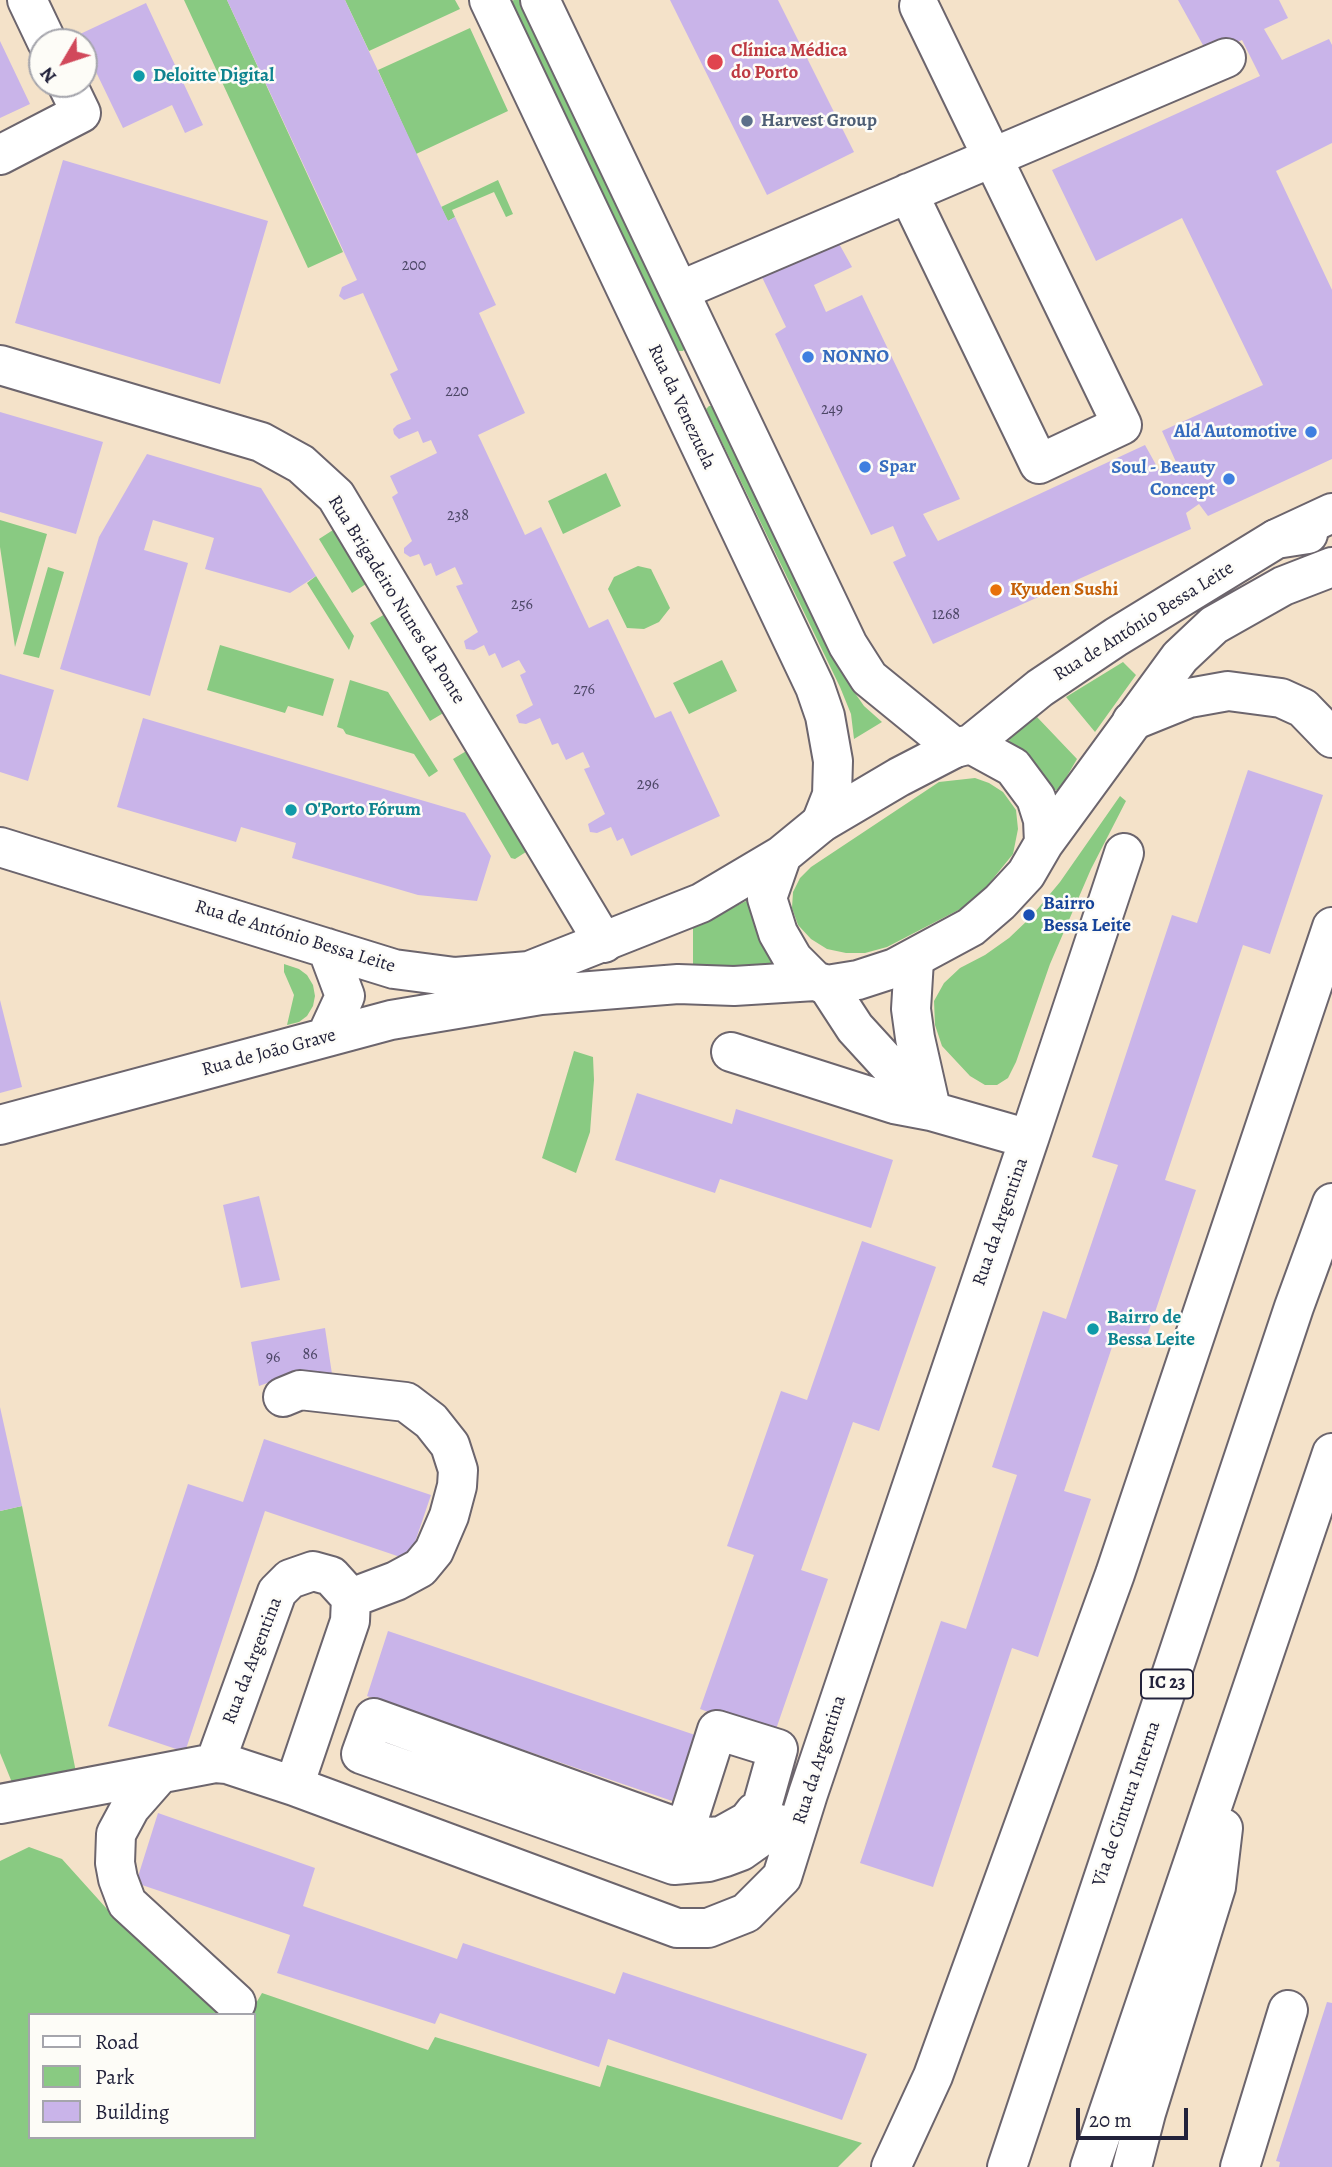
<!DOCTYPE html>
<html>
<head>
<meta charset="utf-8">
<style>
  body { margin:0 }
  #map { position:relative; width:1332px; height:2167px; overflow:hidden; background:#f4e2c9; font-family:Alegreya,serif }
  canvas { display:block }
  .legend { position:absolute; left:28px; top:2013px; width:228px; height:126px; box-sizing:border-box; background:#fdfcf7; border:2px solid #a5a5ac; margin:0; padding:9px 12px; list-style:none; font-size:21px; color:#22223b }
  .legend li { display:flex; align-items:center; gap:14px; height:35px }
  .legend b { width:35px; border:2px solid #a5a5ac }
  .north { position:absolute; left:28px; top:28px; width:70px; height:70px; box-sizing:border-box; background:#fdfcf7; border:2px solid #a5a5ac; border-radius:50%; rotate:231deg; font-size:19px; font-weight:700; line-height:28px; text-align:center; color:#22223b }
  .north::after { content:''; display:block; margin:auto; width:24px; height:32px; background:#d1495b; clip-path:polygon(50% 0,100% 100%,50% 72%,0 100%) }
  .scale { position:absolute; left:1076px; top:2108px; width:112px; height:32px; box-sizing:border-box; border:4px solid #22223b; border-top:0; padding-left:9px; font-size:21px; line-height:24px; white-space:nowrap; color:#22223b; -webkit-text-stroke:5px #fdfcf7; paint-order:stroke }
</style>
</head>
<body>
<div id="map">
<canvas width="1332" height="2167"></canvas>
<ul class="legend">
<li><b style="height:9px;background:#fff"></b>Road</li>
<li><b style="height:19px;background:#89ca82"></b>Park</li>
<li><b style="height:19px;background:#c9b4e9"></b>Building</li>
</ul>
<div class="north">N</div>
<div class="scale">20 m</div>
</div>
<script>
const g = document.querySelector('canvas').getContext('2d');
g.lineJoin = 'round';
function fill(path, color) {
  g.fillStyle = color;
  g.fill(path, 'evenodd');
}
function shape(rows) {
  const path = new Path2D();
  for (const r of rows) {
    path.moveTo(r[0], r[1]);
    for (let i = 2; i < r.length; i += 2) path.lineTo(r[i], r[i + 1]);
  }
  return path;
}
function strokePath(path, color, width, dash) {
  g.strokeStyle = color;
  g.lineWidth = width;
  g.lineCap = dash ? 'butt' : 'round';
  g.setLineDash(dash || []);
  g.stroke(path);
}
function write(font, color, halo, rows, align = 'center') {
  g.font = font + ' Alegreya,serif';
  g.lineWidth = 5;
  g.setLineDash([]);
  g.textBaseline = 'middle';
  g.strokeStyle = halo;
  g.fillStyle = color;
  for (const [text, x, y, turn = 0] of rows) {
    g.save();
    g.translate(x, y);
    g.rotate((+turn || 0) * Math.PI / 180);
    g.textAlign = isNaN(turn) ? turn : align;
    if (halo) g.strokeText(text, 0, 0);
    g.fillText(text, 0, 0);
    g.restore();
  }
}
const green = shape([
  [184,0,227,0,343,252,308,268],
  [345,0,455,0,460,9,369,51],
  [514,0,519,0,686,347,683,351,678,351,510,2],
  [470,28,508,111,416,154,378,70],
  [498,180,513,214,506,217,494,192,452,210,455,217,448,221,441,207],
  [709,406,714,406,848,683,864,706,882,722,854,739,851,714,840,687,706,409],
  [606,473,621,506,563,534,548,501],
  [0,520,47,534,15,647,0,547],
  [333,530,366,584,352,593,319,539],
  [638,566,651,569,670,608,659,622,644,629,627,628,608,589,614,577],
  [48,567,64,572,39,658,23,654],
  [316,576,354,636,349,650,307,583],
  [385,614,445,712,430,721,370,623],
  [220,645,334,679,323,716,288,706,285,713,207,690],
  [722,660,737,691,689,714,673,683],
  [1123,662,1136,675,1095,732,1066,697],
  [350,680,388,692,438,771,429,777,414,754,346,734,343,729,337,727],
  [1037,717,1077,759,1059,790,1052,790,1009,741,1011,735],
  [468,750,529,850,515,859,511,858,453,759],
  [975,778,989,783,1003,792,1016,810,1018,829,1013,854,983,891,968,905,887,947,865,953,846,953,827,949,811,939,798,925,792,908,793,892,800,878,811,867,939,782],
  [1120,796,1126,801,1091,869,1050,964,1016,1062,1008,1078,997,1085,985,1085,970,1076,942,1046,935,1025,934,1001,944,983,960,968,985,955,1009,938,1030,918,1060,882],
  [746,901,752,901,774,963,770,966,693,967,693,928],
  [284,964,299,969,307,975,313,985,315,996,313,1006,307,1016,299,1022,287,1025,294,995,284,972],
  [574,1051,593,1057,594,1080,590,1132,576,1173,542,1158],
  [22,1506,76,1772,13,1785,0,1753,0,1511],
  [29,1847,62,1859,107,1909,221,2015,30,2015,30,2137,254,2137,254,2015,249,2015,262,1993,428,2050,435,2037,600,2087,607,2065,862,2143,838,2167,0,2167,0,1861]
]);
const building = shape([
  [227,0,345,0,448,221,455,217,496,305,479,313,525,413,478,435,481,441,525,535,541,527,589,628,608,619,655,718,671,711,720,816,631,856,623,838,617,841,611,827,597,833,590,832,588,824,605,814,584,769,590,767,583,752,566,760,558,743,552,745,540,718,526,724,519,723,516,715,533,705,520,675,526,672,519,660,502,668,495,653,489,656,484,645,474,650,466,649,464,641,478,632,456,586,463,584,455,567,436,576,431,563,424,566,419,554,410,557,404,553,404,548,412,541,392,497,398,493,390,476,437,453,431,440,423,443,418,431,399,439,394,434,393,429,397,425,411,419,390,374,398,370,363,293,344,300,339,296,342,287,357,280],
  [670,0,778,0,854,152,767,195],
  [1178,0,1279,0,1288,18,1264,29,1282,60,1329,39,1332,45,1332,143,1276,171,1332,290,1332,459,1208,516,1199,504,1186,513,1191,529,933,644,893,562,906,556,893,526,871,535,775,334,786,327,760,273,837,240,852,267,814,285,826,312,862,295,960,499,923,514,938,541,1145,445,1160,472,1176,462,1162,431,1263,385,1182,218,1096,261,1052,170,1260,76,1242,40,1209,56],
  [146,3,203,125,185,133,172,105,123,128,84,47,84,42,82,42,78,35],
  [0,41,30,104,0,118],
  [63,160,268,221,220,384,15,323],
  [0,412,103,442,76,534,0,512],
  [147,454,261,488,316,576,290,593,205,569,214,538,153,520,144,550,188,563,150,696,60,669,99,537],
  [0,674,54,690,28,781,0,772],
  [143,718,465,813,491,856,477,901,418,895,292,858,296,843,241,827,236,842,117,807],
  [1248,770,1323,795,1270,954,1243,945,1165,1180,1196,1190,1143,1348,1115,1338,1064,1491,1091,1499,1038,1657,1012,1648,933,1887,860,1863,941,1621,966,1629,1017,1475,992,1467,1043,1311,1066,1319,1118,1165,1092,1157,1172,915,1197,923],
  [0,1000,22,1087,0,1093],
  [637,1093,732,1124,736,1109,893,1160,871,1228,720,1179,715,1193,615,1160],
  [259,1196,280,1280,241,1288,223,1205],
  [862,1241,936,1267,879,1431,853,1422,801,1570,828,1579,774,1735,700,1709,754,1555,727,1546,781,1391,807,1400],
  [325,1328,332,1374,295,1373,259,1386,251,1342],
  [0,1407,22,1506,0,1511],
  [264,1439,431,1495,409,1560,265,1511,185,1752,108,1726,188,1484,243,1502],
  [388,1631,701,1737,678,1803,367,1696],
  [158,1813,315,1868,303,1906,457,1959,463,1943,615,1994,623,1972,867,2054,842,2120,608,2039,599,2067,440,2013,435,2024,277,1973,290,1935,136,1883],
  [1327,2002,1332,2003,1332,2167,1279,2167,1280,2162,1276,2161]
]);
const minor = shape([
  [27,0,47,42],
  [489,0,815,687,825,716,833,761,832,795,821,823],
  [540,0,848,645,869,678,955,748],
  [0,155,81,113,67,84],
  [908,193,1039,464,1122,425,919,6],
  [679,291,1226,58],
  [0,365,261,442,301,464,336,496,604,943],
  [914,960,911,1009,915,1038,931,1109],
  [827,985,855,1028,931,1111],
  [1029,1139,1124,853],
  [283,1397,300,1390,406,1402,431,1421,450,1445,458,1470,457,1486,449,1516,434,1551,420,1568,396,1581,351,1598],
  [215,1763,277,1592,290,1579,313,1571,331,1576,351,1598,350,1621,294,1786],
  [159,1775,130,1808,116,1834,115,1863,118,1879,127,1903,236,2003],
  [0,1804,215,1763,227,1764,294,1786,677,1928,708,1928,746,1913,782,1877,808,1794,1029,1139,931,1111,894,1104,731,1052],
  [755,1812,748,1821,721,1836,710,1837,698,1835,374,1718,361,1754,674,1865,708,1862,725,1857,741,1851,779,1824],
  [677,1855,717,1730,778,1749,764,1799],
  [1240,2167,1288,2010]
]);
const major = shape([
  [971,744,1040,688,1116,637,1276,539,1308,534],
  [0,847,394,969,455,977,529,971,701,903,782,855,821,823,899,777,955,748,971,744,1013,767,1036,798,1043,820,1044,843],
  [782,855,767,898,778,933,793,959,815,981],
  [326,1037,345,996,327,948],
  [0,1125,391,1020,541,995,678,984,734,986,815,981,827,985,858,980,895,968,971,927,1000,902,1026,874,1044,843,1180,657,1214,625,1283,586,1332,567]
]);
const highway = shape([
  [1276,539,1332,513],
  [1132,721,1189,698,1228,691,1281,698,1303,708,1332,738],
  [891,2167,933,2076,1115,1574,1332,927],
  [1007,2167,1294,1307,1332,1203],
  [1090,2167,1332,1453],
  [1132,2167,1146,2113,1216,1887,1223,1828]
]);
const markers = [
  [715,62,9,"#e0444e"],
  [139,76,7,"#0f9aa8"],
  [747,121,7,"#5c6f8a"],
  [808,357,7,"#3f7fe0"],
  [1311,432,7,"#3f7fe0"],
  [865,467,7,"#3f7fe0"],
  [1229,479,7,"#3f7fe0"],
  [996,590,7,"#e8710a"],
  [291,810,7,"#0f9aa8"],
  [1029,915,7,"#1a4fb4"],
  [1093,1329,7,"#0f9aa8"]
];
const numberNames = [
  ["200",414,266],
  ["220",457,392],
  ["249",832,410],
  ["238",458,516],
  ["256",522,605],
  ["1268",946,615],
  ["276",584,690],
  ["296",648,785],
  ["86",310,1355],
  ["96",273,1358]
];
const shields = [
  [1167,1684,52]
];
const shieldNames = [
  ["IC 23",1167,1684]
];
const healthNames = [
  ["Clínica Médica",731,51],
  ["do Porto",731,73]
];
const cultureNames = [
  ["Deloitte Digital",153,76],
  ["O'Porto Fórum",305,810],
  ["Bairro de",1107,1318],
  ["Bessa Leite",1107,1340]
];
const serviceNames = [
  ["Harvest Group",761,121]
];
const shopNames = [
  ["NONNO",822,357],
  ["Ald Automotive",1297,432,"right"],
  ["Spar",879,467],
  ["Soul - Beauty",1215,468,"right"],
  ["Concept",1215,490,"right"]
];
const streetNames = [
  ["Rua da Venezuela",681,407,65],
  ["Rua Brigadeiro Nunes da Ponte",396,600,58],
  ["Rua de António Bessa Leite",1144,622,-32],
  ["Rua de António Bessa Leite",295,937,17],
  ["Rua de João Grave",269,1053,-15],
  ["Rua da Argentina",1001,1222,-71],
  ["Rua da Argentina",253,1661,-69],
  ["Rua da Argentina",820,1760,-72],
  ["Via de Cintura Interna",1127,1804,-71]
];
const foodNames = [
  ["Kyuden Sushi",1010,590]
];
const transitNames = [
  ["Bairro",1043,904],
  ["Bessa Leite",1043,926]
];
fill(green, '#89ca82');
fill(building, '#c9b4e9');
strokePath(minor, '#6c656d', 42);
strokePath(major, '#6c656d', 42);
strokePath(highway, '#6c656d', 42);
strokePath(minor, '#fff', 38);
strokePath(major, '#fff', 38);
strokePath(highway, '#fff', 38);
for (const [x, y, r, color] of markers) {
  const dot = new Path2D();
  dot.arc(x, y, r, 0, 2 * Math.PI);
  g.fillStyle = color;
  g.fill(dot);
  strokePath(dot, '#fdfcf7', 2.5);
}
write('16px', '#4c4666', null, numberNames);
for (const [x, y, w] of shields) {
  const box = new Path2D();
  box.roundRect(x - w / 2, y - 14.5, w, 29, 5);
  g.fillStyle = '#fdfcf7';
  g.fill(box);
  strokePath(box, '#22223b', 2);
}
write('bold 18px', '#22223b', null, shieldNames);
write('bold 19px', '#be3a42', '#fdfcf7', healthNames, 'left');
write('bold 19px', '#0d838f', '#fdfcf7', cultureNames, 'left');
write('bold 19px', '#4e5e75', '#fdfcf7', serviceNames, 'left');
write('bold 19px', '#366cbe', '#fdfcf7', shopNames, 'left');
write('19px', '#22223b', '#fdfcf7', streetNames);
write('bold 19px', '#c56008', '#fdfcf7', foodNames, 'left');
write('bold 19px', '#164399', '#fdfcf7', transitNames, 'left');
</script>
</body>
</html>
